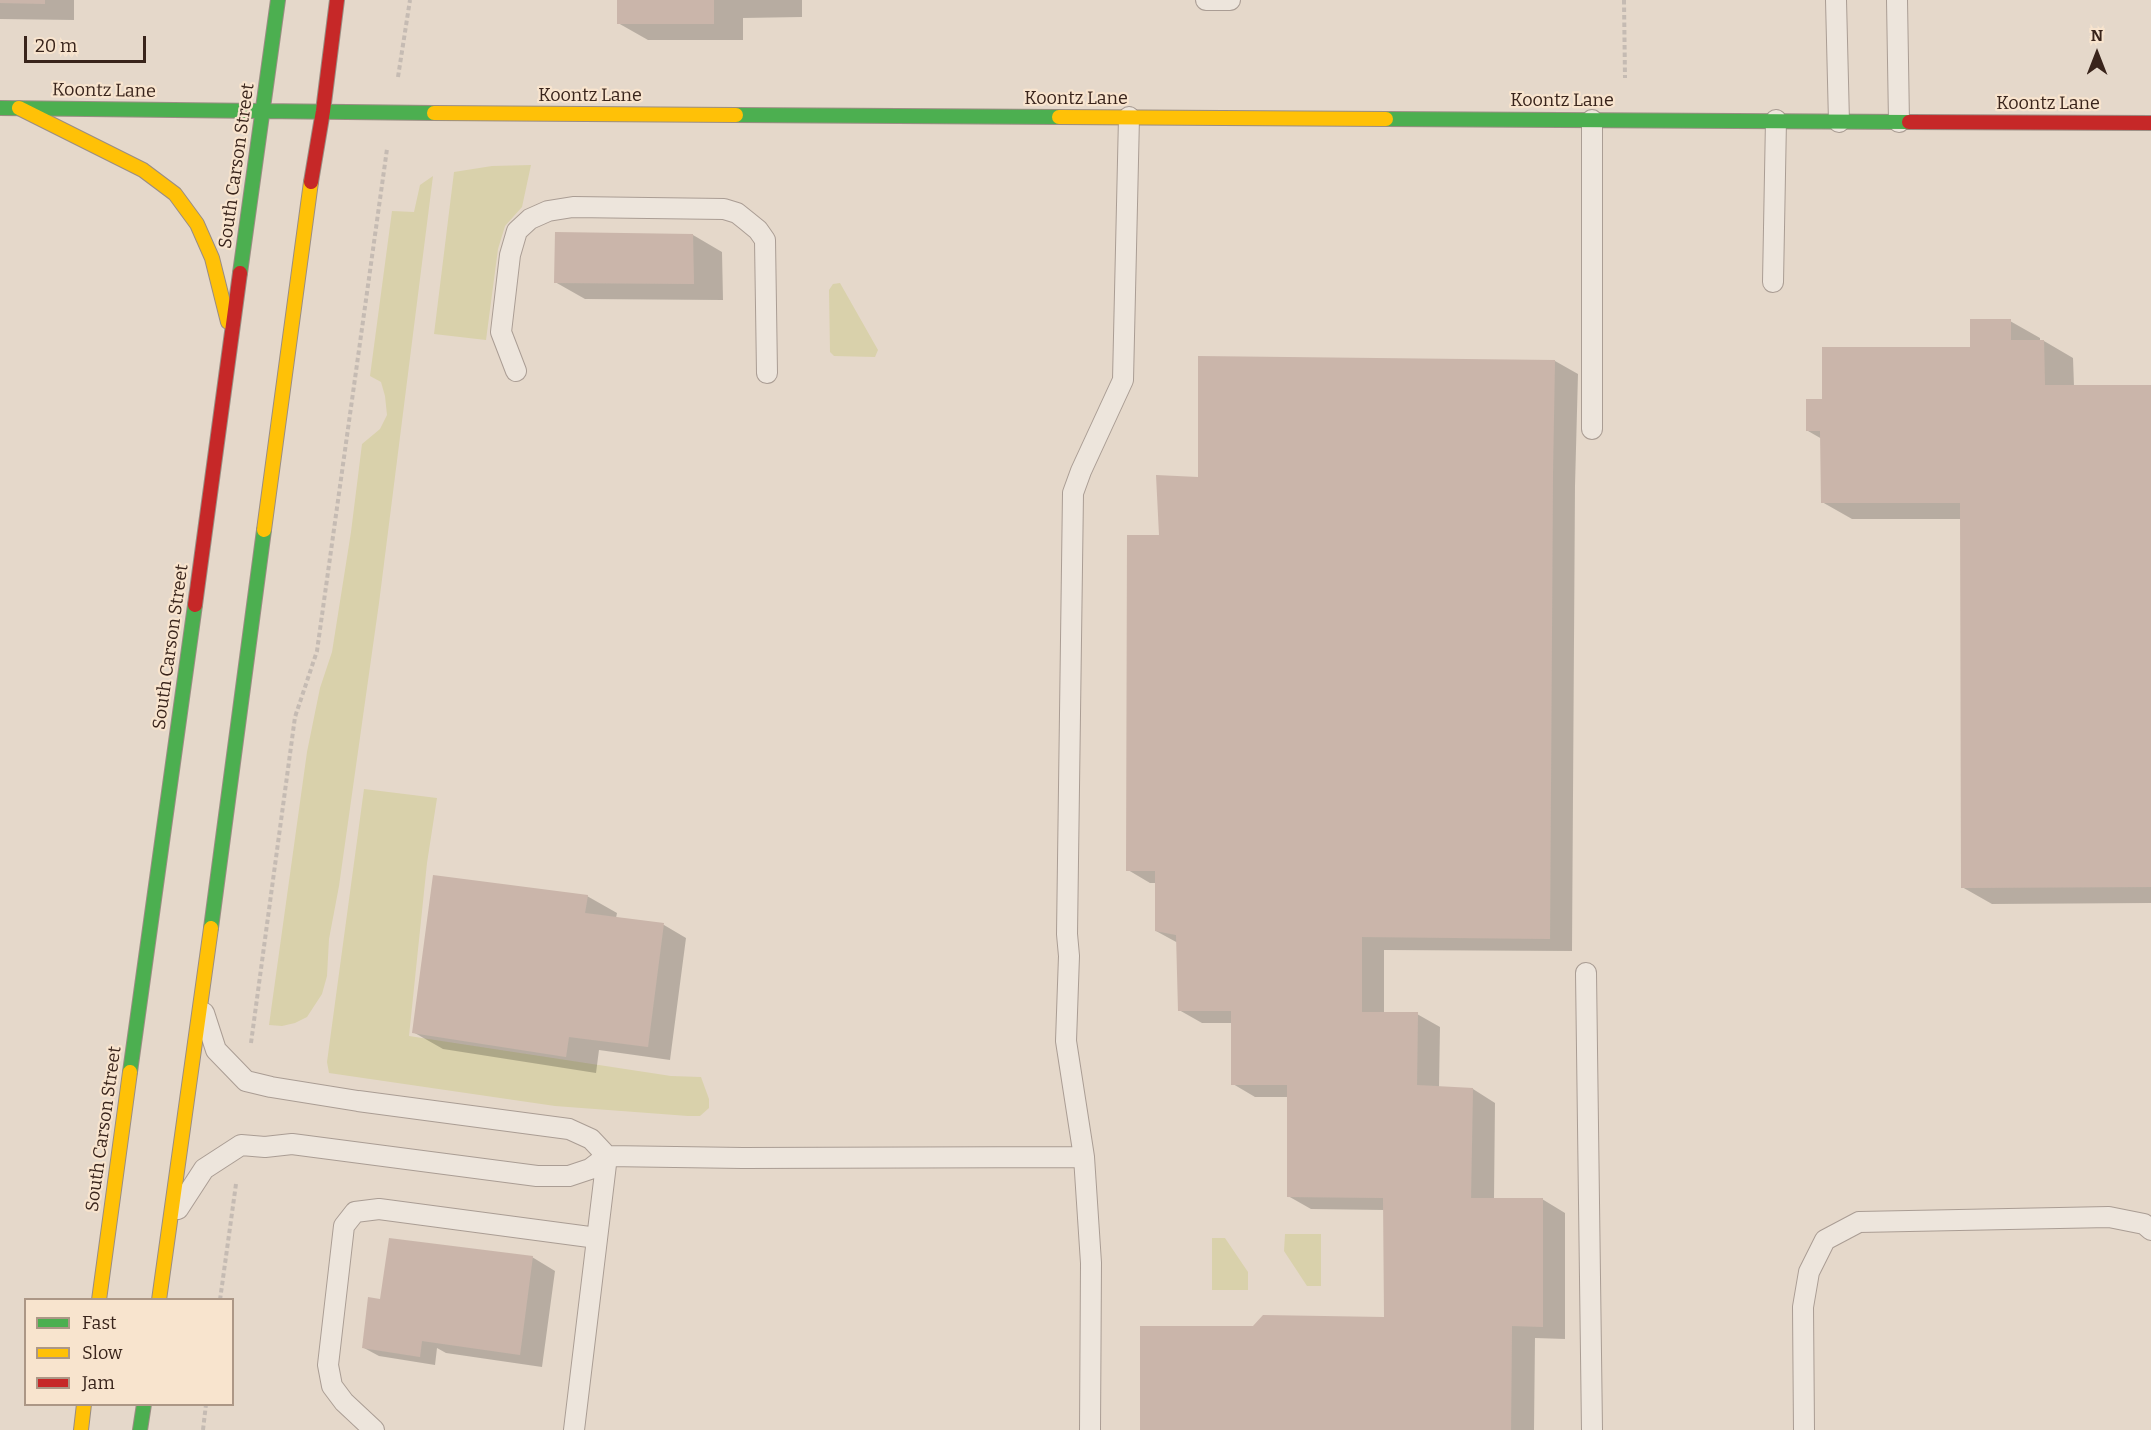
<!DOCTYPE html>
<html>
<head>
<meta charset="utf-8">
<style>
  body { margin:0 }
  #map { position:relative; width:2151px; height:1430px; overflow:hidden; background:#e5d8ca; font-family:Bitter,serif }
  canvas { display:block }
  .legend { position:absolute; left:24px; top:1298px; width:210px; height:108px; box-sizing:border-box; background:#f8e4ce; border:2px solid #ac9786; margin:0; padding:8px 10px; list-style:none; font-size:18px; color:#39241b }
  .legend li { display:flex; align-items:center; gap:12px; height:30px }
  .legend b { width:30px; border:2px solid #ac9786 }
  .north { position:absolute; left:2067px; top:24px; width:60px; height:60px; -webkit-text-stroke:4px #f8e4ce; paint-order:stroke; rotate:0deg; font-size:16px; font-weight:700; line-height:24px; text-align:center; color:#39241b }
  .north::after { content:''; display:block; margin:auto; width:21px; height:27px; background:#39241b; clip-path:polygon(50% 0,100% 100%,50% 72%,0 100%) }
  .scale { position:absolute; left:24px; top:36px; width:122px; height:27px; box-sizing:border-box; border:3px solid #39241b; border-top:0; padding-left:8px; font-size:18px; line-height:21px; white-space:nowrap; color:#39241b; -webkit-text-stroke:4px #f8e4ce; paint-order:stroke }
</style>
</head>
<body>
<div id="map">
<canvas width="2151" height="1430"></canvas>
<ul class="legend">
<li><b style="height:8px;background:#4caf50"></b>Fast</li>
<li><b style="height:8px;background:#ffc107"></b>Slow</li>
<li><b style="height:8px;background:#c62828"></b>Jam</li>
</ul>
<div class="north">N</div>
<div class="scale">20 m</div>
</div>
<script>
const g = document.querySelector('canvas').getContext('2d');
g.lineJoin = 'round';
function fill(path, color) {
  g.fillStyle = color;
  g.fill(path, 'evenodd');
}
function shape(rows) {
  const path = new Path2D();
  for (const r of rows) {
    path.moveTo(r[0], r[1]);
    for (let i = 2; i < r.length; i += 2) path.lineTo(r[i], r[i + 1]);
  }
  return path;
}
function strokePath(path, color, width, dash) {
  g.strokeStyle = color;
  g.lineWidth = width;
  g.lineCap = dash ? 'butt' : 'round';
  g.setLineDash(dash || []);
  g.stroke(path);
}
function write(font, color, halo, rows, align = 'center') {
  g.font = font + ' Bitter,serif';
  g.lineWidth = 4.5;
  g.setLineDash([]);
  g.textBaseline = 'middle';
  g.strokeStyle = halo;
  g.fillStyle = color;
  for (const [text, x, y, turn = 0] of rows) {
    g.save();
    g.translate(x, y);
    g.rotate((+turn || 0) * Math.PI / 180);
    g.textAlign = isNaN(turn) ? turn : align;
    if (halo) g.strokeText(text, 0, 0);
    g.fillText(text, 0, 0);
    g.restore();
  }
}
const green = shape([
  [531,165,522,207,505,226,498,249,486,340,434,334,454,172,492,166],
  [433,176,379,603,339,886,329,939,327,976,322,994,307,1017,295,1023,282,1026,269,1025,307,752,320,688,332,652,351,532,362,444,380,429,387,415,385,396,381,382,370,376,392,211,414,212,420,185],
  [840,283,878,350,875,357,834,356,830,352,829,290,833,284],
  [364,789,437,798,427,863,409,1036,671,1076,701,1077,709,1099,709,1108,700,1116,688,1116,555,1106,329,1073,327,1062],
  [1285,1234,1321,1234,1321,1286,1307,1286,1284,1251],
  [1212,1238,1225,1238,1248,1272,1248,1290,1212,1290]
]);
const shadow = shape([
  [0,0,74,0,74,20,0,19],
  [618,0,802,0,802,17,743,18,743,40,648,40,618,23],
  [693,235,722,252,723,300,585,299,555,282],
  [2010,321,2040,338,2040,341,2044,341,2073,358,2074,386,2151,386,2151,903,1992,904,1962,887,1962,519,1852,519,1822,502,1822,439,1808,431,1823,401,1971,349],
  [1199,358,1555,361,1578,374,1575,486,1572,951,1384,950,1384,1014,1417,1014,1440,1027,1439,1088,1473,1089,1495,1103,1494,1199,1542,1199,1565,1213,1565,1339,1535,1338,1534,1430,1142,1430,1254,1328,1385,1318,1384,1210,1311,1209,1288,1196,1289,1097,1255,1097,1233,1084,1233,1023,1202,1023,1179,1010,1178,943,1156,931,1156,883,1150,883,1128,870,1161,537,1200,478],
  [587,896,617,913,616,918,664,925,686,938,670,1060,599,1050,596,1073,443,1049,413,1032],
  [532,1257,555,1271,542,1367,446,1353,437,1348,435,1365,379,1356,364,1348,381,1300]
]);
const building = shape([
  [0,0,45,0,45,4,0,3],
  [617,0,714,0,714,24,617,24],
  [555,232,693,234,694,284,554,283],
  [1970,319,2011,319,2011,340,2044,340,2045,385,2151,385,2151,887,1961,888,1960,503,1821,503,1820,431,1806,431,1806,399,1822,399,1822,347,1970,347],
  [1198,356,1555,360,1553,471,1550,939,1362,937,1362,1012,1418,1012,1417,1085,1473,1088,1471,1198,1543,1198,1543,1327,1512,1326,1511,1430,1140,1430,1140,1326,1253,1326,1263,1315,1384,1317,1383,1198,1287,1197,1287,1085,1231,1085,1231,1011,1178,1011,1176,935,1155,931,1155,871,1126,871,1127,535,1159,535,1156,475,1198,477],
  [433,875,588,895,585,913,664,923,648,1047,569,1037,566,1057,412,1033],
  [389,1238,533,1256,520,1355,422,1341,420,1357,362,1348,368,1297,380,1299]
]);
const path = shape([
  [1624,0,1625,78],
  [398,77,410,0],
  [251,1043,295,717,317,651,387,149],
  [220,1300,236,1184],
  [203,1430,206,1404]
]);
const lane = shape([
  [1206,0,1230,0],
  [1836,0,1839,122],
  [1897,0,1899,122],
  [1592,120,1592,429],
  [1773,282,1776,120],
  [516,371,501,332,510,255,517,231,530,219,548,211,573,207,724,209,737,213,747,221,758,230,765,240,767,373],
  [1586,973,1592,1430],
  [204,1013,216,1050,246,1081,271,1087,358,1101,569,1129,591,1139,607,1156,574,1430],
  [178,1209,204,1169,241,1145,265,1147,292,1144,537,1176,569,1176,590,1169,607,1156,743,1158,1084,1157],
  [374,1430,344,1402,332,1386,328,1365,344,1226,355,1212,379,1209,597,1238],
  [1090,1430,1091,1263,1084,1157,1066,1041,1069,956,1067,934,1073,493,1081,471,1123,380,1129,117],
  [1804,1430,1803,1307,1809,1272,1825,1240,1859,1222,2109,1217,2144,1224,2151,1230]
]);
const fast = shape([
  [0,108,434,113],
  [736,115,1059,117],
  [1386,119,1909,122],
  [240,273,278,0],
  [211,928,264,530],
  [130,1072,195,605],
  [140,1430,144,1404]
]);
const slow = shape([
  [19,108,143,170,175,194,197,224,212,258,228,322],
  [434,113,736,115],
  [1059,117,1386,119],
  [264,530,311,182],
  [99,1300,130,1072],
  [159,1300,211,928],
  [81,1430,84,1404]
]);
const jam = shape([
  [1909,122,2151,123],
  [311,182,323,111,337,0],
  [195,605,240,273]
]);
const streetNames = [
  ["Koontz Lane",104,91,1],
  ["Koontz Lane",590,96],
  ["Koontz Lane",1076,99],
  ["Koontz Lane",1562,101],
  ["Koontz Lane",2048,104],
  ["South Carson Street",237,166,-82],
  ["South Carson Street",171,647,-82],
  ["South Carson Street",104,1129,-82]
];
fill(green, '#d9d1ab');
fill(shadow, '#0003');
fill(building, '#cab5aa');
strokePath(lane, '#aa9d94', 22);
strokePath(fast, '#9a8d83', 16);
strokePath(slow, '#9a8d83', 16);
strokePath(jam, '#9a8d83', 16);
strokePath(path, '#c5bbb3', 4, [4.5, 3]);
strokePath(lane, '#ede5dc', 20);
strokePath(fast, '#4caf50', 14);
strokePath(slow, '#ffc107', 14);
strokePath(jam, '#c62828', 14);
write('18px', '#39241b', '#f8e4ce', streetNames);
</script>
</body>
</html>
